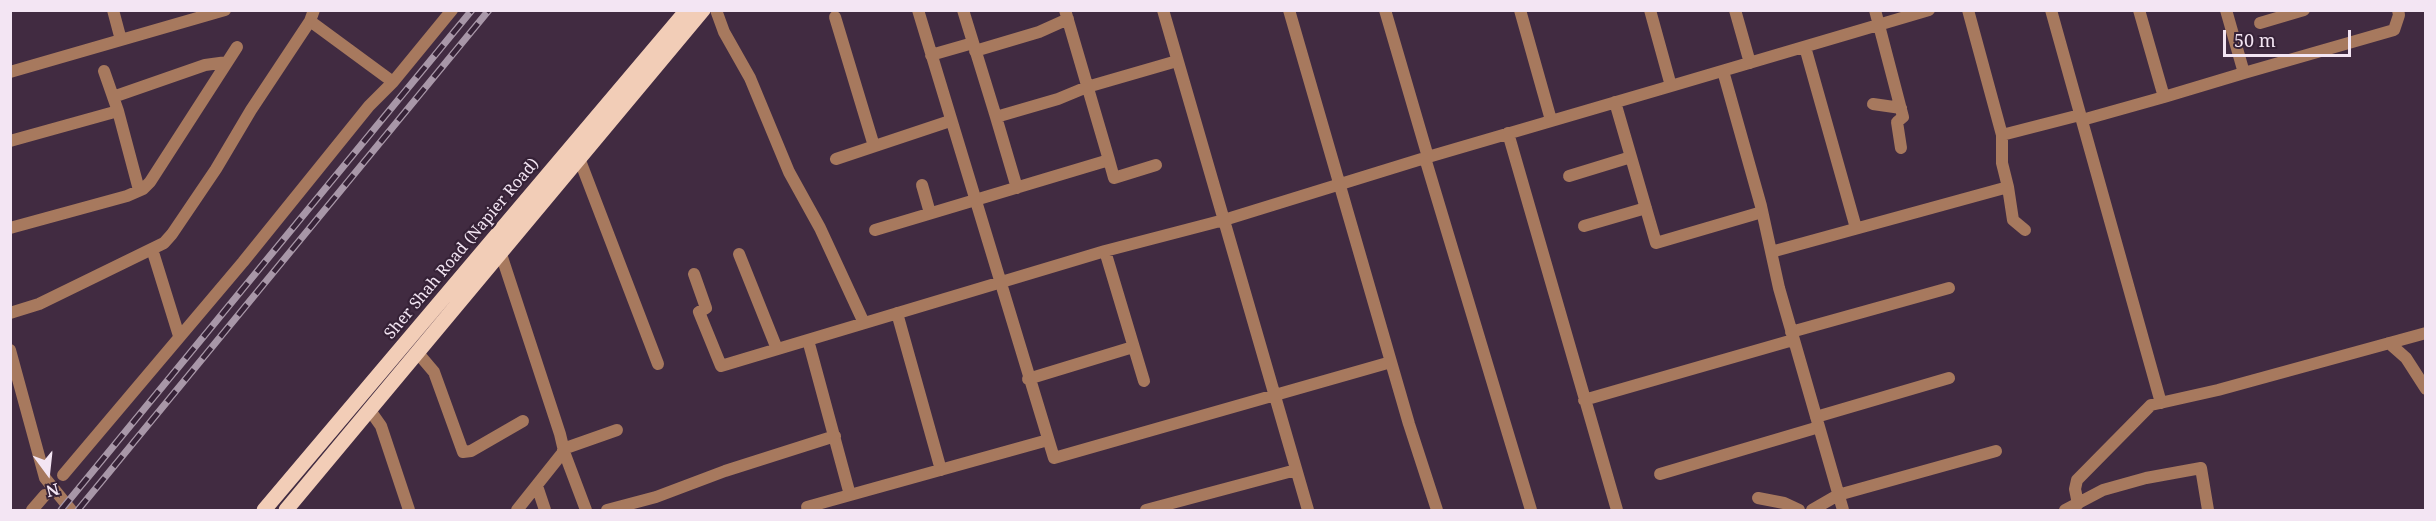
<!DOCTYPE html>
<html>
<head>
<meta charset="utf-8">
<style>
  body { margin:0 }
  #map { position:relative; width:2436px; height:521px; overflow:hidden; background:#412b41; font-family:"Noto Serif",serif }
  canvas { display:block }
  .frame { position:absolute; inset:0; border:12px solid #f3e5f3; pointer-events:none }
  .north { position:absolute; left:18px; top:443px; width:60px; height:60px; -webkit-text-stroke:4px #362237; paint-order:stroke; rotate:165deg; font-size:16px; font-weight:700; line-height:24px; text-align:center; color:#f3e5f3 }
  .north::after { content:''; display:block; margin:auto; width:21px; height:27px; background:#f3e5f3; clip-path:polygon(50% 0,100% 100%,50% 72%,0 100%) }
  .scale { position:absolute; left:2223px; top:30px; width:128px; height:27px; box-sizing:border-box; border:3px solid #f3e5f3; border-top:0; padding-left:8px; font-size:18px; line-height:21px; white-space:nowrap; color:#f3e5f3; -webkit-text-stroke:4px #362237; paint-order:stroke }
</style>
</head>
<body>
<div id="map">
<canvas width="2436" height="521"></canvas>
<div class="frame"></div>
<div class="north">N</div>
<div class="scale">50 m</div>
</div>
<script>
const g = document.querySelector('canvas').getContext('2d');
g.lineJoin = 'round';
function shape(rows) {
  const path = new Path2D();
  for (const r of rows) {
    path.moveTo(r[0], r[1]);
    for (let i = 2; i < r.length; i += 2) path.lineTo(r[i], r[i + 1]);
  }
  return path;
}
function strokePath(path, color, width, dash) {
  g.strokeStyle = color;
  g.lineWidth = width;
  g.lineCap = dash ? 'butt' : 'round';
  g.setLineDash(dash || []);
  g.stroke(path);
}
function write(font, color, halo, rows, align = 'center') {
  g.font = font + ' "Noto Serif",serif';
  g.lineWidth = 4.5;
  g.setLineDash([]);
  g.textBaseline = 'middle';
  g.strokeStyle = halo;
  g.fillStyle = color;
  for (const [text, x, y, turn = 0] of rows) {
    g.save();
    g.translate(x, y);
    g.rotate((+turn || 0) * Math.PI / 180);
    g.textAlign = isNaN(turn) ? turn : align;
    if (halo) g.strokeText(text, 0, 0);
    g.fillText(text, 0, 0);
    g.restore();
  }
}
const minor = shape([
  [113,10,121,40],
  [716,10,724,32,750,78,789,172,820,228,864,323],
  [918,10,1054,458,1391,362],
  [963,10,996,117],
  [1065,10,1109,160],
  [1163,10,1308,510],
  [1289,10,1409,424,1437,510],
  [1385,10,1428,157],
  [1520,10,1551,120],
  [1650,10,1671,86,1929,10],
  [1735,10,1750,63],
  [1875,10,1903,117,1897,122,1901,148],
  [1968,10,2002,135,2002,163,2008,187],
  [2051,10,2161,403],
  [835,17,874,146],
  [310,21,393,82],
  [2260,23,2304,10],
  [1805,47,1856,228],
  [975,51,1039,32,1068,19],
  [931,55,973,43],
  [104,71,118,111,139,190],
  [1723,71,1761,206,1779,288,1843,510],
  [10,72,225,10],
  [2244,73,2394,30,2399,15,2398,10],
  [113,97,205,65,227,62],
  [2164,97,2244,73,2226,10],
  [1615,102,1656,243,1762,212],
  [1873,104,1901,108],
  [2082,120,2164,97,2139,10],
  [1508,133,1617,510],
  [2002,135,2080,115],
  [10,141,118,111],
  [579,158,658,364],
  [1425,158,1531,510],
  [836,159,950,121],
  [1569,176,1631,157],
  [922,185,930,213],
  [1017,188,996,117,1058,99,1087,87,1177,61],
  [1584,226,1646,208],
  [10,228,127,196,143,189,150,182,237,47],
  [875,230,1109,160,1114,178,1156,165],
  [152,249,179,336],
  [500,251,560,434,564,451,517,510],
  [1105,251,1224,220,1428,157,1671,86],
  [1771,252,2008,187,2013,220,2025,230],
  [739,254,777,349],
  [694,274,706,308,699,312,721,366,1105,251,1144,381],
  [10,313,39,304,164,243,172,234,216,169,251,110,310,21,314,10],
  [897,313,941,470],
  [1791,332,1949,288],
  [808,340,850,495],
  [2389,343,2406,358,2426,389],
  [10,350,45,478,71,510],
  [417,352,434,372,463,452,471,451,523,421],
  [1028,379,1133,347],
  [1584,400,1793,340],
  [369,409,381,426,409,510],
  [1816,417,1949,378],
  [1660,474,1819,427],
  [63,475,243,262,369,106,393,82,452,10],
  [537,486,545,510],
  [1758,498,1784,503,1799,510],
  [2078,504,2075,489,2077,480,2151,405,2218,390,2426,333],
  [807,507,1048,440],
  [32,510,45,495],
  [586,510,563,449,617,430],
  [607,510,656,497,725,471,835,436],
  [1146,510,1296,470],
  [1812,510,1838,495,1996,451],
  [2065,510,2103,490,2146,478,2201,468,2208,510]
]);
const primary = shape([
  [264,510,687,10],
  [286,510,703,10]
]);
const rail = shape([
  [61,510,472,10],
  [78,510,489,10]
]);
const streetNames = [
  ["Sher Shah Road (Napier Road)",462,249,-50]
];
strokePath(minor, '#a7795e', 12);
strokePath(primary, '#f2cdb7', 15);
strokePath(rail, '#a897a8', 7);
strokePath(rail, '#362237', 4.5, [14]);
write('16px', '#f3e5f3', '#362237', streetNames);
</script>
</body>
</html>
